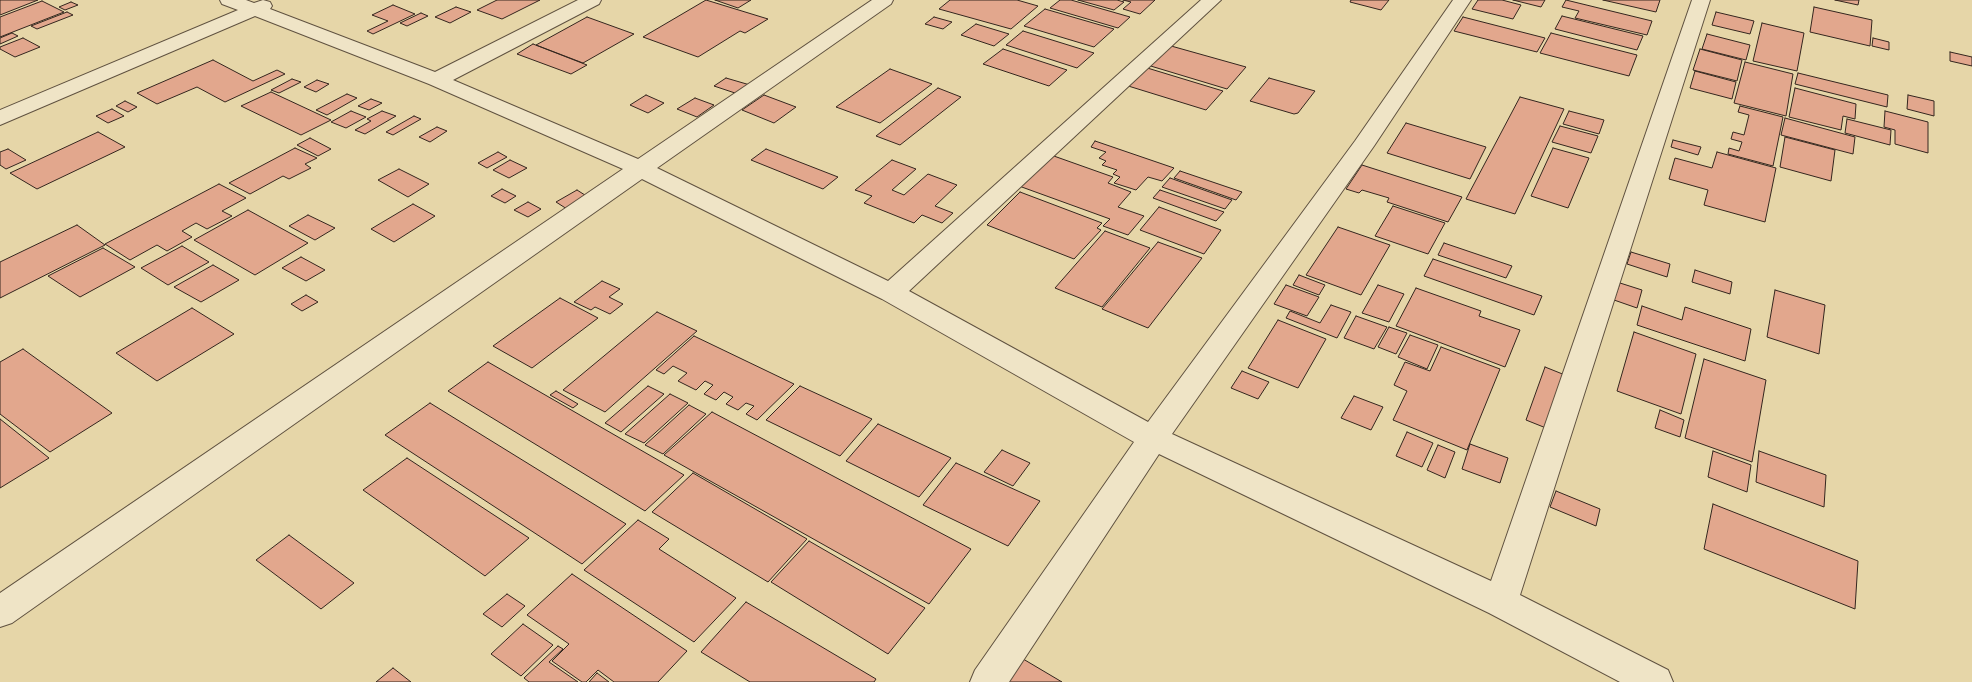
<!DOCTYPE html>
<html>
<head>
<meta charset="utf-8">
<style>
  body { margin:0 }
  canvas { display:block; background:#e6d6a8 }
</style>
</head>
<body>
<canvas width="1972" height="682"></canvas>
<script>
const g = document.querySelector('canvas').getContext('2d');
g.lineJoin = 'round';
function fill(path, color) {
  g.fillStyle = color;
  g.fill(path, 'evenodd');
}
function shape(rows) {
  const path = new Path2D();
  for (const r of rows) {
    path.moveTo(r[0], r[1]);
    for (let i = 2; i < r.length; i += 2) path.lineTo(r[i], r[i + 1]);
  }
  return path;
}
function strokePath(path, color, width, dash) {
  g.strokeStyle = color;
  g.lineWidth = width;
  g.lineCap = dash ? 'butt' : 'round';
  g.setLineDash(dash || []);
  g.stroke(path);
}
const building = shape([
  [0,0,38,0,0,15,0,0],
  [497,0,540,0,502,19,477,10,497,0],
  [706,0,768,19,745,33,740,31,698,57,643,37,706,0],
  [715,0,751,0,738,8,715,0],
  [950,0,1017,0,1038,6,1011,29,939,9,950,0],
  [1060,0,1071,0,1130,17,1118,28,1050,8,1060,0],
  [1078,0,1117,0,1124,2,1114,10,1078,0],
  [1123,0,1155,0,1140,14,1123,9,1131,2,1123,0],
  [1351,0,1389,0,1381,10,1350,2,1351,0],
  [1478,0,1502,0,1521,5,1513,19,1472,9,1478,0],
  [1513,0,1545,0,1541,7,1513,0],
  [1566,0,1652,21,1647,35,1575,18,1579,11,1562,7,1566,0],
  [1603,0,1660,0,1656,12,1603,0],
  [1835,0,1859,0,1858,5,1835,0],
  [42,1,64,12,0,37,0,17,42,1],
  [71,2,78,5,65,10,59,7,71,2],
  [393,5,415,14,373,34,367,31,388,21,372,15,393,5],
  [456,7,471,12,450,23,435,17,456,7],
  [1814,7,1872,20,1870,46,1810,32,1814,7],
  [1045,9,1114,29,1094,47,1024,26,1045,9],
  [67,12,73,15,37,29,31,26,67,12],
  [1716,12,1754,21,1750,34,1712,25,1716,12],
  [421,13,428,16,407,26,400,23,421,13],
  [1562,16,1643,36,1637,50,1555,29,1562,16],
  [587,17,634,34,583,63,536,45,587,17],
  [934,17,952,22,943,29,925,24,934,17],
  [1463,17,1545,38,1537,52,1454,31,1463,17],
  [1762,23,1804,33,1797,71,1753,61,1762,23],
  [976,24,1009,34,994,46,961,35,976,24],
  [1023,31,1094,53,1077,68,1006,45,1023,31],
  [12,33,18,36,0,44,0,38,12,33],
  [1551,33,1637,55,1629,76,1540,53,1551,33],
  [1707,34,1750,45,1746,60,1702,49,1707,34],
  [23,38,40,47,15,57,0,49,0,47,23,38],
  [1873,38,1889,42,1889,50,1872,46,1873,38],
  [533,44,587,65,571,74,517,54,533,44],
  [1164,44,1246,67,1227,89,1144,64,1164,44],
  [1003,49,1067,70,1049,86,983,64,1003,49],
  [1700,49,1742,60,1737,81,1693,70,1700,49],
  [1950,52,1972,57,1972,66,1950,61,1950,52],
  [213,60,253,81,277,70,285,74,225,102,197,87,157,104,137,93,213,60],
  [1745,62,1793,74,1786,116,1734,103,1745,62],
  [1144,67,1223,91,1206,110,1125,85,1144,67],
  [890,69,932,84,880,123,836,107,890,69],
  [1695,71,1736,82,1732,99,1690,88,1695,71],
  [1798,73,1888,95,1887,107,1795,84,1798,73],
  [726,78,750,85,738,94,714,86,726,78],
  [1269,78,1315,91,1298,113,1294,114,1250,101,1269,78],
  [292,79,301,82,279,93,271,90,292,79],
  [317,80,329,84,316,92,304,87,317,80],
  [938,88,961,97,900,145,876,136,938,88],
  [1795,88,1856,104,1855,119,1843,116,1841,130,1789,117,1795,88],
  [271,92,331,120,301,135,241,106,271,92],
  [347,94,357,98,327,115,316,110,347,94],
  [646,95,664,103,648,113,630,105,646,95],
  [764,95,796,107,774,123,742,110,764,95],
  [1908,95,1934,101,1934,116,1907,109,1908,95],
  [1520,97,1564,109,1515,214,1466,199,1520,97],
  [695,98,714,105,697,117,677,109,695,98],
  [371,99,382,103,369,110,358,106,371,99],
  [125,101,137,107,128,112,116,106,125,101],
  [1740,106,1783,117,1773,166,1728,154,1729,148,1739,151,1742,142,1731,139,1733,132,1744,135,1749,115,1738,112,1740,106],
  [112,109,124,116,108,123,96,116,112,109],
  [351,111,366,117,346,128,331,122,351,111],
  [382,111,396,116,365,134,355,130,371,121,367,119,382,111],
  [1569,111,1604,120,1599,134,1563,124,1569,111],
  [1885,111,1928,122,1928,153,1895,144,1895,130,1884,127,1885,111],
  [414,116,421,119,393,135,386,132,414,116],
  [1785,118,1855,137,1853,154,1781,135,1785,118],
  [1847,119,1891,130,1890,145,1845,133,1847,119],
  [1406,123,1486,147,1470,179,1387,153,1406,123],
  [1560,126,1598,136,1591,153,1552,142,1560,126],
  [437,127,447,131,430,142,419,137,437,127],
  [98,132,125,147,37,189,10,173,98,132],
  [1785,137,1835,150,1831,181,1780,167,1785,137],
  [310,138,331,149,318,156,297,145,310,138],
  [1673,140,1701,147,1698,155,1671,147,1673,140],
  [1095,141,1174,168,1162,181,1148,177,1136,190,1114,183,1120,177,1113,174,1117,170,1102,165,1106,161,1099,158,1106,152,1091,147,1095,141],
  [295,148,317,158,305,164,311,168,289,179,283,176,250,194,229,183,295,148],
  [1553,148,1589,158,1568,208,1531,196,1553,148],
  [8,149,26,160,6,169,0,165,0,152,8,149],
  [766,149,838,177,823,189,751,160,766,149],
  [498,152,507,157,487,168,478,163,498,152],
  [1717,152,1776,168,1765,222,1704,205,1708,190,1669,179,1675,158,1712,168,1717,152],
  [1051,155,1113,177,1108,183,1131,192,1118,207,1144,216,1128,235,1103,226,1110,219,1019,186,1051,155],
  [510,160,527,168,509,178,493,170,510,160],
  [892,160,916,169,892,190,904,195,928,174,957,185,935,206,953,213,942,223,922,215,914,223,864,203,872,196,855,190,892,160],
  [1362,165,1462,197,1448,222,1387,202,1389,198,1362,190,1359,193,1346,189,1362,165],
  [399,169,429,184,408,197,378,180,399,169],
  [1180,171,1242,192,1236,200,1174,178,1180,171],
  [1170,178,1232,200,1225,209,1162,187,1170,178],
  [219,184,246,198,222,211,232,216,207,229,196,223,182,231,192,237,167,251,157,245,130,260,105,244,219,184],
  [502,189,516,196,505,203,491,196,502,189],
  [577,190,588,197,567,209,556,202,577,190],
  [1160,190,1224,212,1216,221,1153,198,1160,190],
  [1020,192,1102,223,1097,228,1101,230,1074,259,987,225,1020,192],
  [528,202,541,209,528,217,514,210,528,202],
  [413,204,435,216,394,242,371,229,413,204],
  [1393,206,1445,223,1428,254,1375,236,1393,206],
  [1159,207,1221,230,1204,254,1140,230,1159,207],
  [248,210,308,243,255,275,194,240,248,210],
  [308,215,335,228,315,240,289,226,308,215],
  [77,225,105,245,0,298,0,262,77,225],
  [1338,227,1390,245,1361,295,1306,275,1338,227],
  [1105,231,1150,248,1102,307,1055,288,1105,231],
  [1158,242,1202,258,1148,328,1102,309,1158,242],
  [1444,243,1512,266,1506,278,1438,255,1444,243],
  [182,246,209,262,168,285,141,268,182,246],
  [103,248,135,267,80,297,48,276,103,248],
  [1631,252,1670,264,1667,277,1627,264,1631,252],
  [301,257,325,270,306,281,282,268,301,257],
  [1433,259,1542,296,1534,315,1424,276,1433,259],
  [213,265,239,280,201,302,174,287,213,265],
  [1695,270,1732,282,1730,294,1692,282,1695,270],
  [1299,275,1325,285,1319,295,1293,285,1299,275],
  [602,281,620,289,609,297,623,304,610,314,595,307,591,310,574,302,602,281],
  [1620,283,1642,290,1637,308,1614,300,1620,283],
  [1286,285,1319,297,1307,316,1274,304,1286,285],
  [1378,285,1404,294,1389,322,1362,313,1378,285],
  [1416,288,1481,311,1479,316,1520,330,1505,367,1396,326,1416,288],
  [1775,290,1825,305,1819,354,1767,337,1775,290],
  [306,295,318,302,302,311,291,304,306,295],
  [560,298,598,318,532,368,493,346,560,298],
  [1331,305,1351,312,1337,338,1286,318,1290,311,1320,323,1331,305],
  [1642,306,1682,320,1685,307,1751,329,1745,361,1637,325,1642,306],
  [192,308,234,334,157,381,116,353,192,308],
  [657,312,697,331,605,412,563,390,657,312],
  [1356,316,1387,327,1374,349,1344,338,1356,316],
  [1278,320,1326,339,1298,388,1248,368,1278,320],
  [1389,327,1407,333,1396,354,1378,347,1389,327],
  [1634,332,1696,354,1681,414,1617,391,1634,332],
  [1410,335,1438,345,1427,369,1398,357,1410,335],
  [694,336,794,384,757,420,746,414,754,406,746,403,738,410,726,404,733,397,724,392,716,400,704,394,713,385,705,381,696,390,678,381,687,373,673,366,664,374,656,370,694,336],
  [1441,347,1500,369,1467,450,1393,420,1407,391,1394,385,1405,362,1430,371,1441,347],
  [23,349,112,413,50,452,0,414,0,362,23,349],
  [1704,359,1766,380,1752,462,1685,438,1704,359],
  [488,362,684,475,645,511,448,391,488,362],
  [1545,367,1570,377,1551,430,1526,420,1545,367],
  [1242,371,1269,382,1258,399,1231,388,1242,371],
  [648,386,664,394,621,432,605,423,648,386],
  [800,386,872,419,840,456,766,420,800,386],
  [556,391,578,404,573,408,550,395,556,391],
  [670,394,688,403,644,443,625,434,670,394],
  [1354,396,1383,407,1371,430,1341,418,1354,396],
  [430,403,626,524,582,564,385,435,430,403],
  [689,405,706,414,663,454,645,445,689,405],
  [1660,410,1684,420,1680,437,1655,428,1660,410],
  [712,412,971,549,929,604,664,455,712,412],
  [0,419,49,458,0,488,0,419],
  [878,424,951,458,919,497,846,461,878,424],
  [1407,432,1433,443,1422,467,1396,456,1407,432],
  [1470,444,1508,458,1500,483,1462,469,1470,444],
  [1438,445,1455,452,1445,478,1427,470,1438,445],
  [1002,450,1030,463,1013,486,984,472,1002,450],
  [1713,451,1751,465,1747,492,1708,477,1713,451],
  [1759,451,1826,475,1824,507,1756,482,1759,451],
  [407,458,529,538,485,576,363,490,407,458],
  [956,463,1040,501,1008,546,923,505,956,463],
  [693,473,807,539,768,582,652,512,693,473],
  [1556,491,1600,509,1596,526,1550,507,1556,491],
  [1713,504,1858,561,1855,609,1704,549,1713,504],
  [638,520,669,539,659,549,736,598,694,642,584,570,638,520],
  [289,535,354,583,321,609,256,560,289,535],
  [809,541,925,608,888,654,771,582,809,541],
  [572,574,687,651,658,682,614,682,598,670,586,682,582,682,552,661,569,644,527,615,572,574],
  [507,594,525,606,502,627,483,614,507,594],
  [746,602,876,679,874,682,750,682,701,652,746,602],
  [523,624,553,645,521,676,491,654,523,624],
  [558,646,563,649,549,662,578,682,529,682,524,678,558,646],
  [1013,653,1062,682,992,682,1013,653],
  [393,668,411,682,376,682,393,668],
  [597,673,609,682,589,682,597,673]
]);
const street = shape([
  [220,0,246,0,254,3,263,0,270,2,272,6,270,9,435,72,578,0,601,0,599,4,453,80,638,159,872,0,893,0,891,4,657,168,888,281,1201,0,1221,0,909,291,1148,422,1355,141,1453,0,1471,0,1374,146,1172,434,1491,581,1692,0,1710,0,1520,595,1668,670,1673,682,1620,682,1489,613,1159,454,1009,682,970,682,975,670,1134,442,882,299,642,179,12,623,0,627,0,593,623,169,429,84,255,16,0,125,0,110,238,10,222,4,220,0]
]);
fill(building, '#e2a78d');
strokePath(building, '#34261e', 1);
strokePath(street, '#605240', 2);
fill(street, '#efe4c6');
</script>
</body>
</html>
